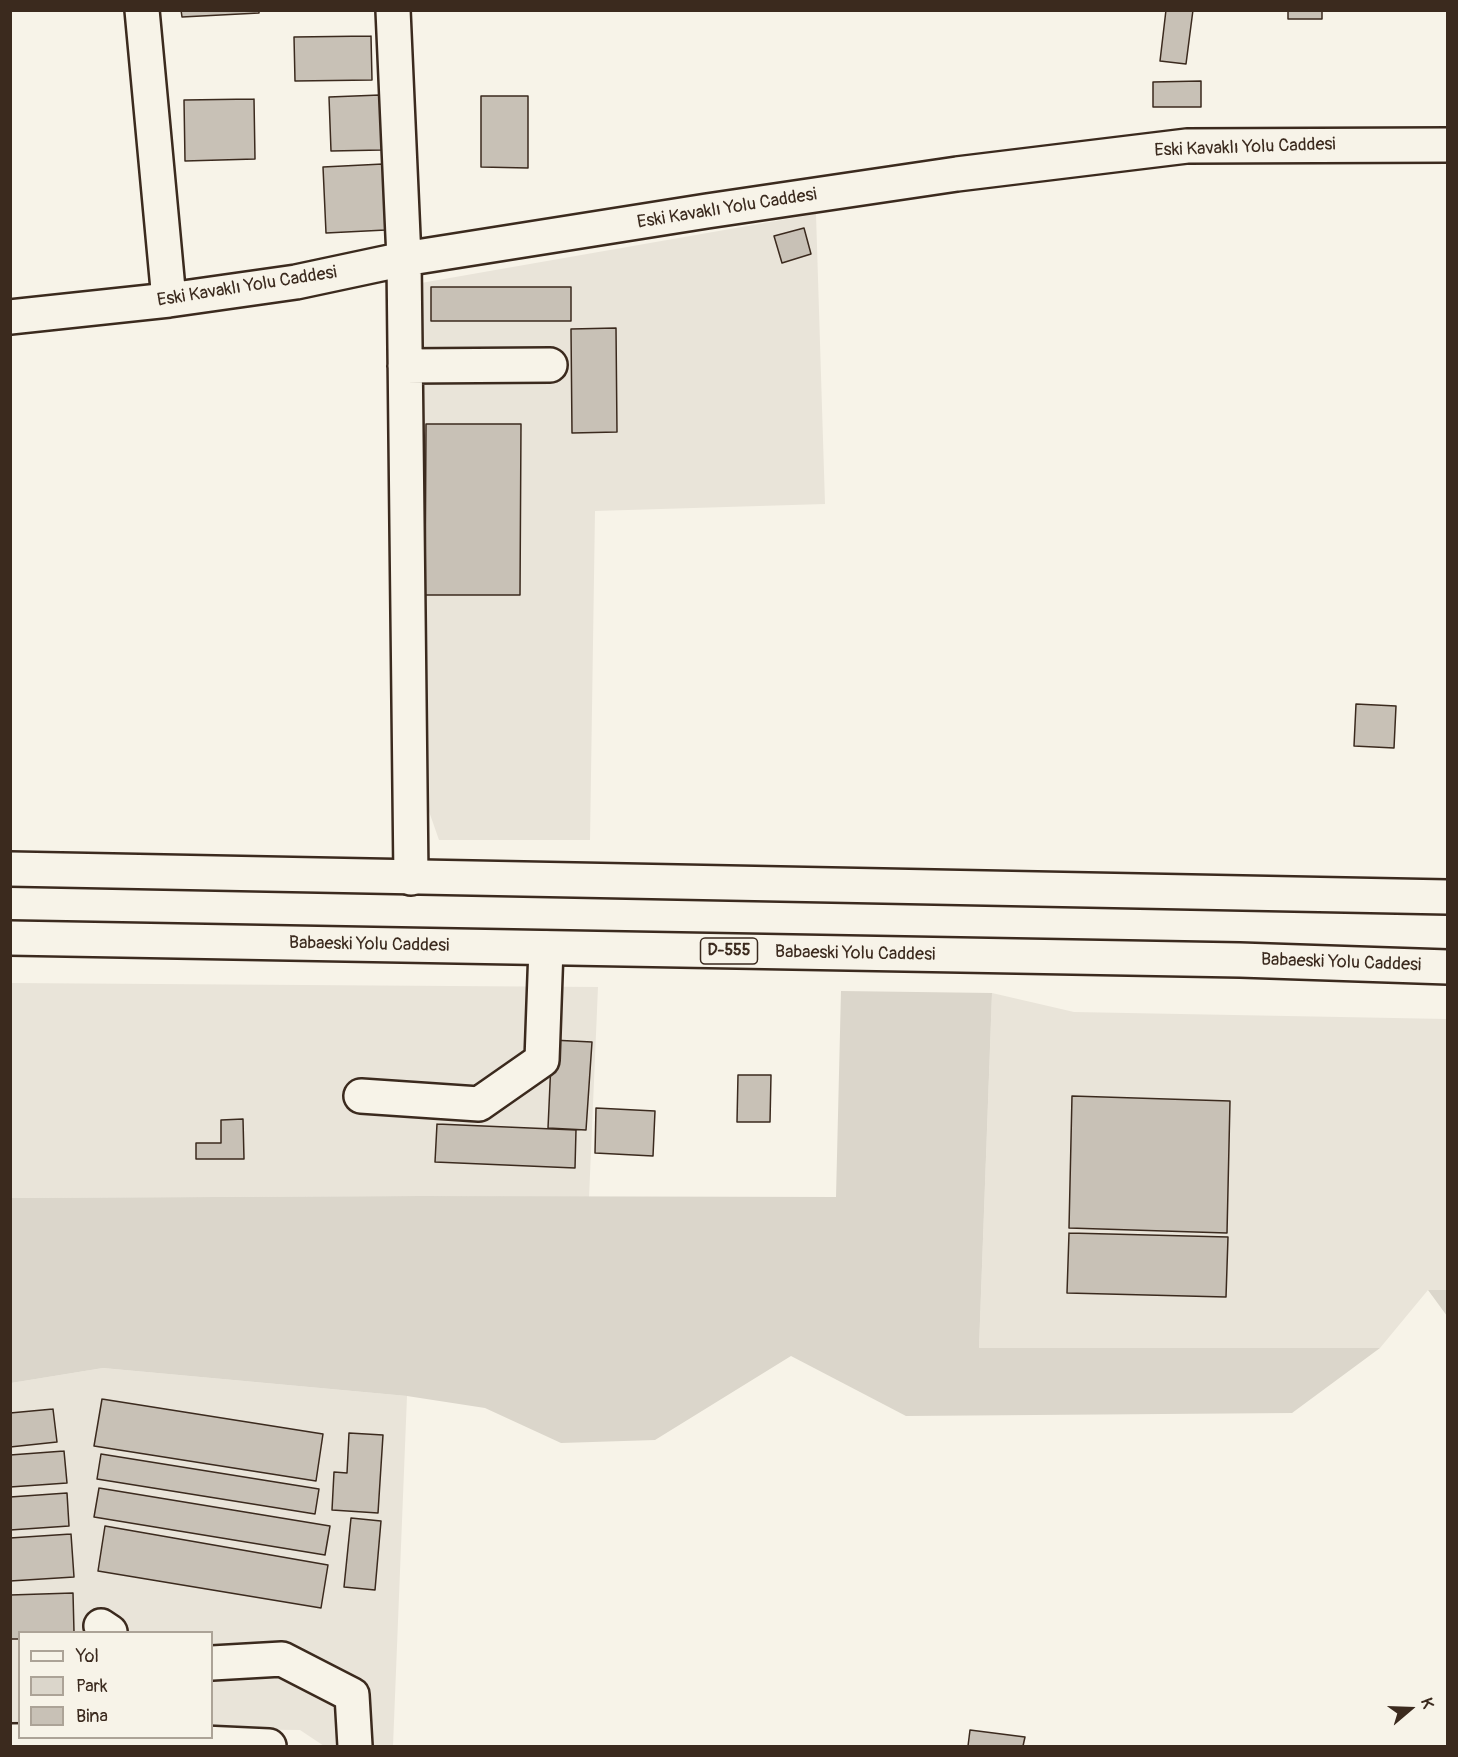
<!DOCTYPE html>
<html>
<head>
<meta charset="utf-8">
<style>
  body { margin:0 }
  #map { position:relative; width:1458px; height:1757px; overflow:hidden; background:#f7f3e8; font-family:Pangolin,sans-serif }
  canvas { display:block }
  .frame { position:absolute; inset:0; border:12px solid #3b2a1e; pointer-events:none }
  .legend { position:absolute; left:18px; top:1631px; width:195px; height:108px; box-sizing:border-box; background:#f7f3e8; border:2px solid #aca397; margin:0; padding:8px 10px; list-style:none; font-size:18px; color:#3b2a1e }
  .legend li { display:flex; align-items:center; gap:12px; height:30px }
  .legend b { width:30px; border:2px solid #aca397 }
  .north { position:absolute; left:1380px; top:1679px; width:60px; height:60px; -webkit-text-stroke:4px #f7f3e8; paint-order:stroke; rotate:71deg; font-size:16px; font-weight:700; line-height:24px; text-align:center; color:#3b2a1e }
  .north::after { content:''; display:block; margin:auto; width:21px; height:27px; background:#3b2a1e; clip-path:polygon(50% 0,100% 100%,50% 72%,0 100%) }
</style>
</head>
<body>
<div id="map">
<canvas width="1458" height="1757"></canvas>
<div class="frame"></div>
<ul class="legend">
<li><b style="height:8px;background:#f7f3e8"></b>Yol</li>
<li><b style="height:16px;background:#dbd6cb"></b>Park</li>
<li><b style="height:16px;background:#c8c1b6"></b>Bina</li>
</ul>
<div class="north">K</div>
</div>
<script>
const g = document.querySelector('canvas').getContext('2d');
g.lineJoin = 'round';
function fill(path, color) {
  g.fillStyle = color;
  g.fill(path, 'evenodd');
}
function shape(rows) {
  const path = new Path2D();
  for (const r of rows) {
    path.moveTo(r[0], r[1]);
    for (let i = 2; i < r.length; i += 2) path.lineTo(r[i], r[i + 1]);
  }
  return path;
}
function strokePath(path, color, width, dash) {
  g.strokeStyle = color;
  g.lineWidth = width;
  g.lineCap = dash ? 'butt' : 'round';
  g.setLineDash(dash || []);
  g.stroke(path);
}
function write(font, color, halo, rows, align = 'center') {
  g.font = font + ' Pangolin,sans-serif';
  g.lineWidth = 4.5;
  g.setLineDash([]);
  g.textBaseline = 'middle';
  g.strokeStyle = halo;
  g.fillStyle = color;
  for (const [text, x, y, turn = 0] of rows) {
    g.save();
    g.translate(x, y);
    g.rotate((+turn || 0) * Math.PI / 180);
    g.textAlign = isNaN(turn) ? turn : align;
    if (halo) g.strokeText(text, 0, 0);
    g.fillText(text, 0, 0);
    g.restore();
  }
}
const built = shape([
  [816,214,825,504,595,511,590,840,439,840,418,780,421,283],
  [11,983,598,987,589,1198,421,1196,11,1198],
  [992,993,1074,1012,1447,1019,1447,1290,1428,1290,1380,1348,979,1348],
  [103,1368,407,1396,393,1746,324,1746,300,1730,212,1729,212,1632,20,1632,19,1725,11,1725,11,1383]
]);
const green = shape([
  [841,991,992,993,979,1348,1380,1348,1292,1413,906,1416,791,1356,655,1440,561,1443,485,1408,407,1396,103,1368,11,1383,11,1198,421,1196,836,1197],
  [1428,1290,1447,1290,1447,1316]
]);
const building = shape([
  [181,10,259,10,259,13,182,17,181,10],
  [1166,10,1193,10,1186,64,1160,61,1166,10],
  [1288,10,1322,10,1322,19,1288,19,1288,10],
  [371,36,372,80,295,81,294,37,371,36],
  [1201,81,1201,107,1153,107,1153,82,1201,81],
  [380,95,382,150,331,151,329,97,380,95],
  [481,96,528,96,528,168,481,167,481,96],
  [254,99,255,159,185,161,184,100,254,99],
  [383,164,386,230,326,233,323,167,383,164],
  [804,228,811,254,782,263,774,236,804,228],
  [431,287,571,287,571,321,431,321,431,287],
  [616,328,617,432,572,433,571,329,616,328],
  [426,424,521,424,520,595,425,595,426,424],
  [1356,704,1396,706,1394,748,1354,746,1356,704],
  [552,1040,592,1042,586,1130,548,1128,552,1040],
  [738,1075,771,1075,770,1122,737,1122,738,1075],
  [1072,1096,1230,1101,1227,1233,1069,1228,1072,1096],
  [596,1108,655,1111,653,1156,595,1153,596,1108],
  [243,1119,244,1159,196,1159,196,1143,221,1143,221,1120,243,1119],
  [437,1124,576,1130,575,1168,435,1162,437,1124],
  [1069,1233,1228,1237,1226,1297,1067,1293,1069,1233],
  [102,1399,323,1434,316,1481,94,1446,102,1399],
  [53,1409,57,1442,10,1447,10,1413,53,1409],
  [349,1433,383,1435,378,1513,332,1510,334,1472,347,1473,349,1433],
  [64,1451,67,1483,10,1487,10,1455,64,1451],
  [101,1454,319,1489,315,1514,97,1479,101,1454],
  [99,1488,330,1526,325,1555,94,1517,99,1488],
  [67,1493,69,1526,10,1530,10,1497,67,1493],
  [351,1518,381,1521,375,1590,344,1587,351,1518],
  [105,1526,328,1565,321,1608,98,1571,105,1526],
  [71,1534,74,1577,10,1581,10,1538,71,1534],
  [73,1593,74,1632,20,1632,20,1639,10,1639,10,1595,73,1593],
  [970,1730,1025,1737,1023,1746,968,1746,970,1730]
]);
const minor = shape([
  [142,10,169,300],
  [393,10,404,259,411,878],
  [10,317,169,300,296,282,404,259,707,211,957,174,1187,146,1448,145],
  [405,366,550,365],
  [361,1096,479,1104,542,1060,546,948],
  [101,1626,110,1632],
  [212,1663,282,1659,352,1695,355,1746],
  [10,1741,138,1740,269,1746]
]);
const highway = shape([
  [10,869,1448,897],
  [10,938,1240,960,1448,967]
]);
const shields = [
  [729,951,57]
];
const shieldNames = [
  ["D-555",729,951]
];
const streetNames = [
  ["Eski Kavaklı Yolu Caddesi",1245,148,-2],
  ["Eski Kavaklı Yolu Caddesi",727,209,-9],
  ["Eski Kavaklı Yolu Caddesi",247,287,-9],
  ["Babaeski Yolu Caddesi",369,945,1],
  ["Babaeski Yolu Caddesi",855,954,1],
  ["Babaeski Yolu Caddesi",1341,963,2]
];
fill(built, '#e9e4d9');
fill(green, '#dbd6cb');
fill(building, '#c8c1b6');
strokePath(building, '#3b2a1e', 1.5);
strokePath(minor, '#3b2a1e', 38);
strokePath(highway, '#3b2a1e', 38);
strokePath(minor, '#f7f3e8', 33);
strokePath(highway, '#f7f3e8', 33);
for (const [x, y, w] of shields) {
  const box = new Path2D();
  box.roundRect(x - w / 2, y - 13, w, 26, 4.5);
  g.fillStyle = '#f7f3e8';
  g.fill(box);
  strokePath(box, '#3b2a1e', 1.5);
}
write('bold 16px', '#3b2a1e', null, shieldNames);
write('18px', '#3b2a1e', '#f7f3e8', streetNames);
</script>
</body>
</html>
